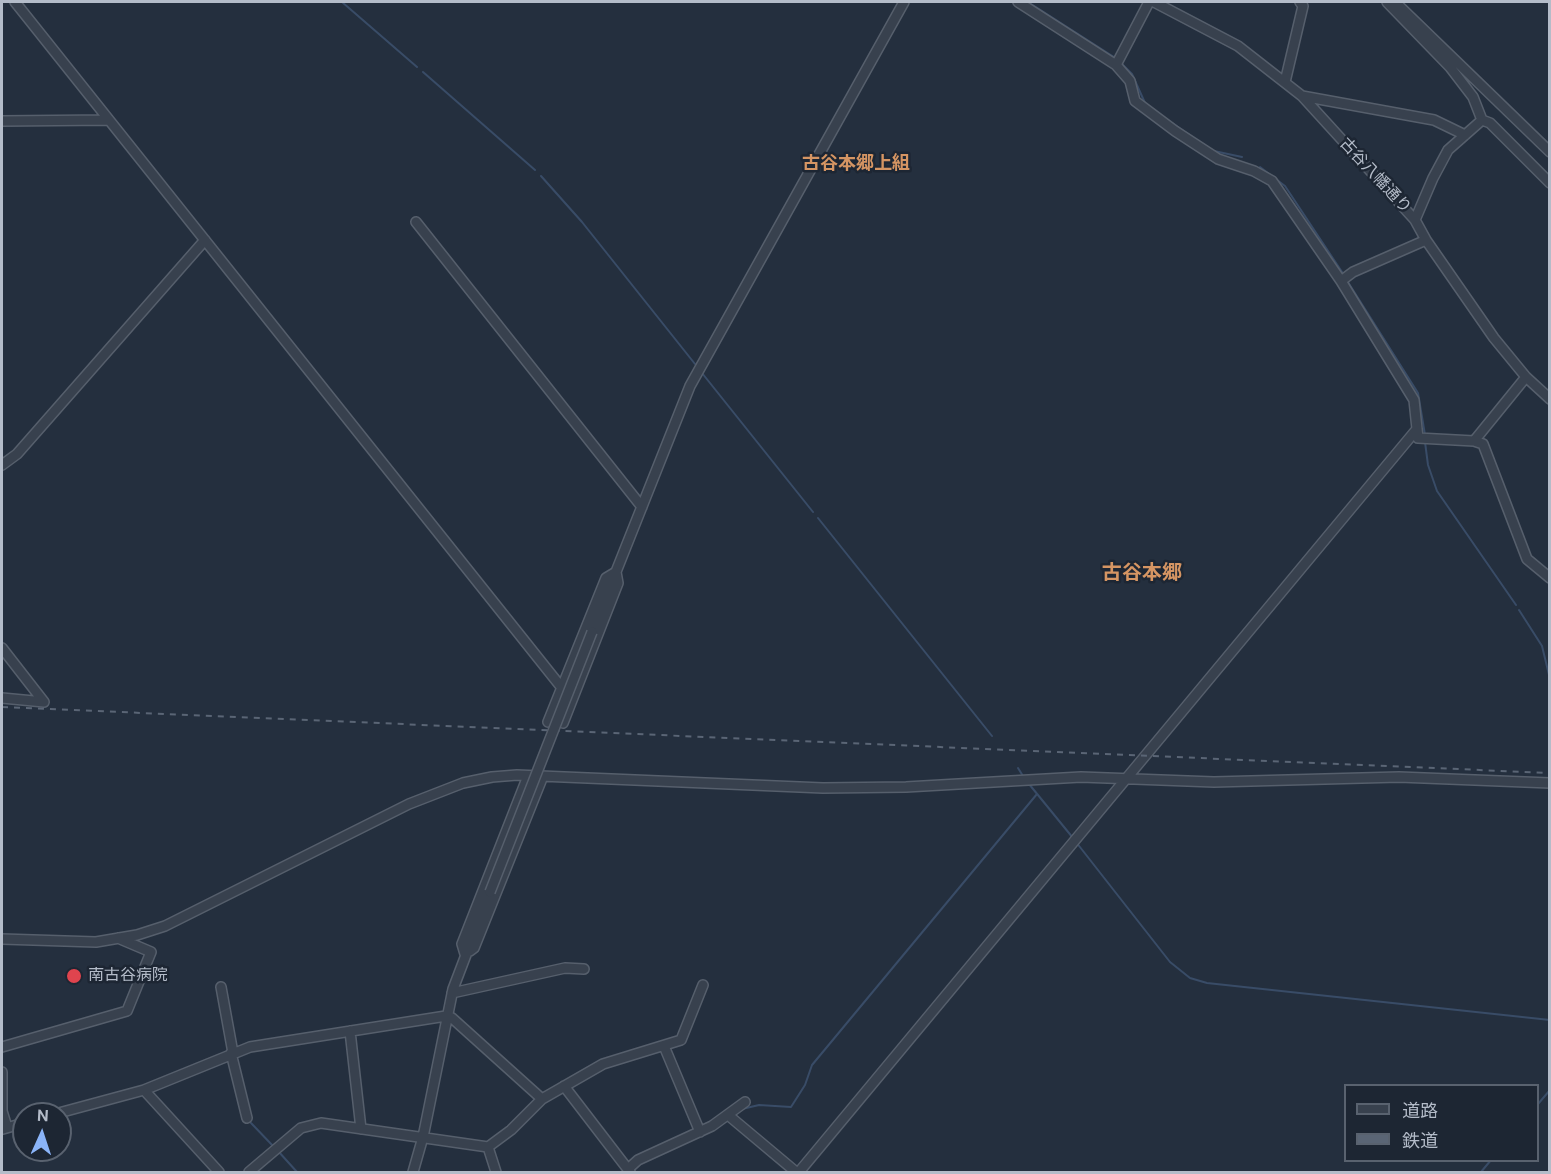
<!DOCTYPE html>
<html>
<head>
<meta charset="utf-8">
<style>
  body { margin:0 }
  #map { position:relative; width:1551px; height:1174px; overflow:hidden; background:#242f3e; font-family:"DM Sans","Noto Sans JP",sans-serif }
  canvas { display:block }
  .frame { position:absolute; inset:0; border:3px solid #b4bcc9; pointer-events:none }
  .legend { position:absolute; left:1344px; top:1084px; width:195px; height:78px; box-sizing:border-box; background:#1d2633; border:2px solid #59626f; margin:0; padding:8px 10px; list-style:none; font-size:18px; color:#b4bcc9 }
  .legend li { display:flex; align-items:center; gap:12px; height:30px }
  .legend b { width:30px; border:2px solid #59626f }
  .north { position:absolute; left:12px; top:1102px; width:60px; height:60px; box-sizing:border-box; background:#1d2633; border:2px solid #59626f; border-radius:50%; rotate:3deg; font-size:16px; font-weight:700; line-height:24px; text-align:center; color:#b4bcc9 }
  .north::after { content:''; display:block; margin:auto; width:21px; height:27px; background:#8ab4f8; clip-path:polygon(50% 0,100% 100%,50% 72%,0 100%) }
</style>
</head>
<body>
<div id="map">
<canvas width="1551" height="1174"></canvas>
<div class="frame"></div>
<ul class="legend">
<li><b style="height:8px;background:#38414e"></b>道路</li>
<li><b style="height:8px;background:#5a6575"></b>鉄道</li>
</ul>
<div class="north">N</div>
</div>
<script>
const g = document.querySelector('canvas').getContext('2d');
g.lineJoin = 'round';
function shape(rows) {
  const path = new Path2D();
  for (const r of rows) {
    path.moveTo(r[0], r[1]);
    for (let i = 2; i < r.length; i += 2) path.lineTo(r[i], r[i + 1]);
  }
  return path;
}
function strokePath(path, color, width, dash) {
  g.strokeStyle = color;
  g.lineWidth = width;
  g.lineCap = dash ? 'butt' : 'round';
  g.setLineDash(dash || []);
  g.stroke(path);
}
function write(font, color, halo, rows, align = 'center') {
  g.font = font + ' "DM Sans","Noto Sans JP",sans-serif';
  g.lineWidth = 5;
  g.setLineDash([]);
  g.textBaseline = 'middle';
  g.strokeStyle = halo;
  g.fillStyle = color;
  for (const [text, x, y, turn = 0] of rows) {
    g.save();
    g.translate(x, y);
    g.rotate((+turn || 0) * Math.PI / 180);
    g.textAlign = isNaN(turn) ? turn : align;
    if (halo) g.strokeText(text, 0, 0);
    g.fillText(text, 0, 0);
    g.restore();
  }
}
const stream = shape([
  [342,2,417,67],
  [1028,2,1117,59],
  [1121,63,1132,74,1145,103],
  [423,72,535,170],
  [1159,114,1197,140],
  [1214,151,1242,157],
  [1260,167,1285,186,1344,275],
  [541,176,582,222,695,364],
  [1346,279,1418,393,1425,435],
  [702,373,813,512],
  [1425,442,1428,465,1437,491,1516,605],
  [818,518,992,736],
  [1519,610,1542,646,1550,679],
  [1018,768,1023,776],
  [1029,784,1073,838],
  [1076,842,1170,962,1190,978,1207,983,1550,1020],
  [1538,1104,1550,1090],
  [742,1109,759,1105,791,1107,805,1085,812,1065,1037,794],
  [251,1123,274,1147],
  [278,1151,297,1172],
  [1481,1172,1491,1160]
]);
const minor = shape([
  [15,2,562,688],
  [1154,2,1238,46,1302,96,1415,220,1426,240,1494,338,1526,377,1550,399],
  [1387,2,1450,67,1473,97,1482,120,1448,150,1433,178,1415,220],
  [1395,2,1550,152],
  [1116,65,1149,2],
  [1285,82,1303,6,1300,2],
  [1302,96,1434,120,1465,135],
  [1482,120,1490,123,1550,183],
  [2,121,109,120],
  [416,222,642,507],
  [1341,281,1353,272,1426,240],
  [1417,429,1418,438,1474,441,1483,444,1527,559,1550,578],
  [1474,441,1526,377],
  [2,465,17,454,205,240],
  [592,632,690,386,904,2],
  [2,648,44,702],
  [2,698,44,702],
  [548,722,606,578,616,572,618,583,563,723],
  [2,939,96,942,137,935,165,926,409,804,463,783,492,777,517,775,823,788,906,787,1081,777,1214,782,1399,777,1550,783],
  [470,951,474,948,543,776],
  [465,954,462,944,528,776],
  [221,987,233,1053],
  [452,993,565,968,584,969],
  [350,1031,361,1129],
  [664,1046,700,1132],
  [2,1047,127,1011,151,952,118,938],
  [231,1053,247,1118],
  [2,1072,2,1111,7,1127],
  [564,1086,630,1172],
  [144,1090,219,1172],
  [55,1114,144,1090,250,1047,446,1016,452,1018,542,1099,603,1064,681,1040,703,985],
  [728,1115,796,1172],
  [3,1129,24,1123],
  [488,1147,496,1172],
  [628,1169,638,1160,712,1126,745,1102],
  [249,1172,301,1128,321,1123,488,1147,511,1130,542,1099],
  [413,1172,423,1137,453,989,490,892],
  [799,1172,1417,429,1414,400,1341,281,1272,181,1254,171,1218,159,1175,131,1135,101,1130,81,1116,65,1018,2]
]);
const rail = shape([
  [2,707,1550,773]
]);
const minorBridge = shape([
  [490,892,592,632]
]);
const markers = [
  [74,976,8,"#e0444e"]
];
const streetNames = [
  ["古谷八幡通り",1375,176,47]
];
const poiNames = [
  ["南古谷病院",88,976]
];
const neighbourhoodNames = [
  ["古谷本郷上組",856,164]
];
const quarterNames = [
  ["古谷本郷",1142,574]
];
strokePath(stream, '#394c67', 2);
strokePath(minor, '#565f6c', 12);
strokePath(minor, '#38414e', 9);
strokePath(rail, '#5a6575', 2, [6, 6]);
strokePath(minorBridge, '#565f6c', 12, []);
strokePath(minorBridge, '#38414e', 9);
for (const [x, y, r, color] of markers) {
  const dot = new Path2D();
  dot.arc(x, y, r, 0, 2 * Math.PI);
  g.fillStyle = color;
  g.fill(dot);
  strokePath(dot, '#1d2633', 2);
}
write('16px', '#b4bcc9', '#1d2633', streetNames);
write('16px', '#b4bcc9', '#1d2633', poiNames, 'left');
write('bold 18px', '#d59563', '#1d2633', neighbourhoodNames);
write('bold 20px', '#d59563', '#1d2633', quarterNames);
</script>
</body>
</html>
